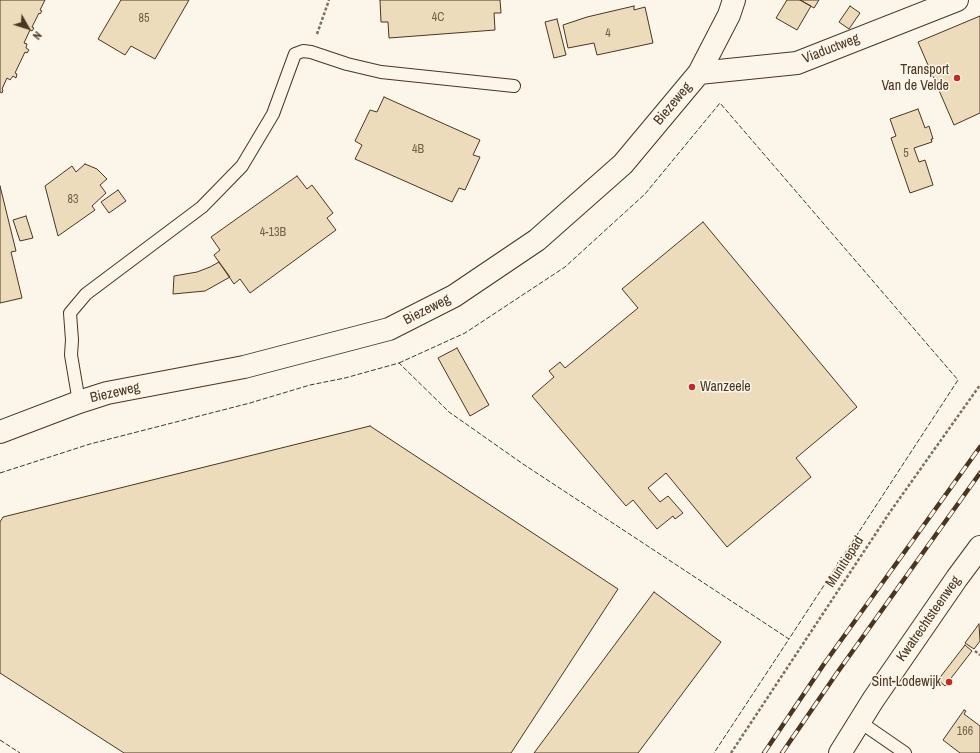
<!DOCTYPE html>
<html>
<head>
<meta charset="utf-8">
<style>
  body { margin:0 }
  #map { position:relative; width:980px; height:753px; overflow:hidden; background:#fbf6e9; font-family:"Archivo Narrow",sans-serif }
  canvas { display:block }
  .north { position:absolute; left:8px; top:8px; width:40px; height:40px; -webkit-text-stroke:3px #fbf6e9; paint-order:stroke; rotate:129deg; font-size:11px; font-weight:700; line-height:16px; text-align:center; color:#4a3520 }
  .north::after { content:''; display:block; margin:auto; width:14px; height:18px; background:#4a3520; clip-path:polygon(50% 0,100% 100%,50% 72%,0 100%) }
</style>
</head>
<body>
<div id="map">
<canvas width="980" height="753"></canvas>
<div class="north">N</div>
</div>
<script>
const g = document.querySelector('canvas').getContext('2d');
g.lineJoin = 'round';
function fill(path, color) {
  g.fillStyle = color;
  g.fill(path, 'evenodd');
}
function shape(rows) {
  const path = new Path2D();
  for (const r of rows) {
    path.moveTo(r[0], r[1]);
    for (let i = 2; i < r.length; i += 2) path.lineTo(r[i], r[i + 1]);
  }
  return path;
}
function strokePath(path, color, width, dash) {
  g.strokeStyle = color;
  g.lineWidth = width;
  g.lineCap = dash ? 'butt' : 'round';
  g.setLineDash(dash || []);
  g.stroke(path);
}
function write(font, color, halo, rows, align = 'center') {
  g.font = font + ' "Archivo Narrow",sans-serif';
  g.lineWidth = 3;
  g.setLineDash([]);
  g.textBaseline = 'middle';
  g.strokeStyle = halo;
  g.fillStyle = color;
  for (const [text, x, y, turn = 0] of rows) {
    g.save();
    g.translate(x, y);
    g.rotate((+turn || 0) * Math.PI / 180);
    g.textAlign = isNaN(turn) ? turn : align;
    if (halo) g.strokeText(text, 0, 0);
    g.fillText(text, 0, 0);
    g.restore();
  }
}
const building = shape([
  [0,0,45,0,40,10,42,11,40,14,39,13,32,27,34,28,32,31,30,30,24,43,27,44,26,48,29,50,27,53,25,52,15,73,17,74,16,78,13,76,10,80,7,78,2,89,3,90,2,93,0,92,0,0],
  [121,0,189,0,155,59,131,46,125,55,98,39,121,0],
  [380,0,500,0,501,13,494,13,495,30,389,38,388,22,381,22,380,0],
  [787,0,800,0,811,6,797,30,776,18,787,0],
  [800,0,819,0,814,8,800,0],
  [634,6,634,10,645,7,653,43,597,55,594,43,568,48,563,25,587,17,634,6],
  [850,6,860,13,849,29,839,22,850,6],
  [980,16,980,113,954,125,918,42,980,16],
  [557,19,566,55,554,58,545,22,557,19],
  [384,97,480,140,473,155,480,157,465,190,459,188,452,202,355,159,362,145,355,141,370,110,377,112,384,97],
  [918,109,925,128,929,126,933,139,931,139,932,142,914,148,919,162,925,160,933,185,910,193,891,138,896,136,890,119,918,109],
  [85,164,97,169,107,179,100,185,106,193,92,206,95,210,58,236,45,186,72,166,76,172,85,164],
  [297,176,307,189,312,185,333,213,327,218,336,230,250,293,240,279,234,284,214,255,220,250,211,237,297,176],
  [0,186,16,251,11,252,22,298,0,303,0,186],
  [118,190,126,201,109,213,101,202,118,190],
  [26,216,33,238,20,241,13,220,26,216],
  [703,222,857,407,796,458,811,477,727,547,666,473,648,488,660,502,668,496,683,513,675,519,673,516,657,529,633,500,626,506,532,396,554,377,549,371,560,362,565,368,638,308,622,289,703,222],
  [219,262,230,277,205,291,173,294,174,276,197,272,210,267,219,262],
  [457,348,489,405,470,416,438,358,457,348],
  [370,426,618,589,511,753,124,753,0,673,0,522,3,517,370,426],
  [654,592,721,642,638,753,534,753,654,592],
  [979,624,980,641,974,649,965,643,979,624],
  [965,645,972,651,945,686,938,680,965,645],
  [964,710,966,711,964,714,980,726,980,753,960,753,943,740,964,710]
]);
const path = shape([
  [317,34,329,0],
  [975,651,980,655],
  [731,753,890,512,980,385]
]);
const service = shape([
  [79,402,71,355,72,340,70,313,86,294,202,207,242,166,273,114,295,54,303,51,311,52,347,64,381,72,514,86],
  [860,722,905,753]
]);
const minor = shape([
  [699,73,797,63,957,0],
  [0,432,79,402,107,393,244,367,389,329,454,296,537,240,623,164,699,73,729,15,734,0]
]);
const tertiary = shape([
  [840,753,873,700,957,578,980,547]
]);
const rail = shape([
  [764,753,824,664,980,447],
  [782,753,837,673,980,473]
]);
const fence = shape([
  [399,363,465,333,565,267,645,194,720,103,958,380,789,639],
  [0,473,90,444,250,403,310,385,345,378,399,363,449,412,523,464,789,639,714,753],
  [0,740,20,753]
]);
const markers = [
  [957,78,4,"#c62828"],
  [692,387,4,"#c62828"],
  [949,682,4,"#c62828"]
];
const numberNames = [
  ["4C",438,18],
  ["85",144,19],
  ["4",608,34],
  ["4B",418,150],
  ["5",906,154],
  ["83",73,200],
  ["4-13B",273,233],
  ["166",965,732]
];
const streetNames = [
  ["Viaductweg",831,49,-21],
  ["Biezeweg",673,104,-50],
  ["Biezeweg",427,310,-27],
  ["Biezeweg",115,393,-13],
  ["Munitiepad",845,562,-57],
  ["Kwatrechtsteenweg",929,619,-55]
];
const poiNames = [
  ["Transport",949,70],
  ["Van de Velde",949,86],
  ["Wanzeele",700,387,"left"],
  ["Sint-Lodewijk",941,682]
];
fill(building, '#ecdcbc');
strokePath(building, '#4a3520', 1);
strokePath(service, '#4a3520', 14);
strokePath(minor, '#4a3520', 24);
strokePath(tertiary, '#4a3520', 24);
strokePath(path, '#7f6f5c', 2.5, [3, 2]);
strokePath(service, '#fbf6e9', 12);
strokePath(minor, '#fbf6e9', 22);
strokePath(tertiary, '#fbf6e9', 22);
strokePath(rail, '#4a3520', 4.5);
strokePath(rail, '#fbf6e9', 3, [9]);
strokePath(fence, '#4a3520', 1, [5, 2]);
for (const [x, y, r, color] of markers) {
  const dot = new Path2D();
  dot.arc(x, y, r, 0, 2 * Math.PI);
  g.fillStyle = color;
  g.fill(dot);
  strokePath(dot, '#fbf6e9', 1.5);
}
write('12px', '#725f47', null, numberNames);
write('14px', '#4a3520', '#fbf6e9', streetNames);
write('14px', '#4a3520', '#fbf6e9', poiNames, 'right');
</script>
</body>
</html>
